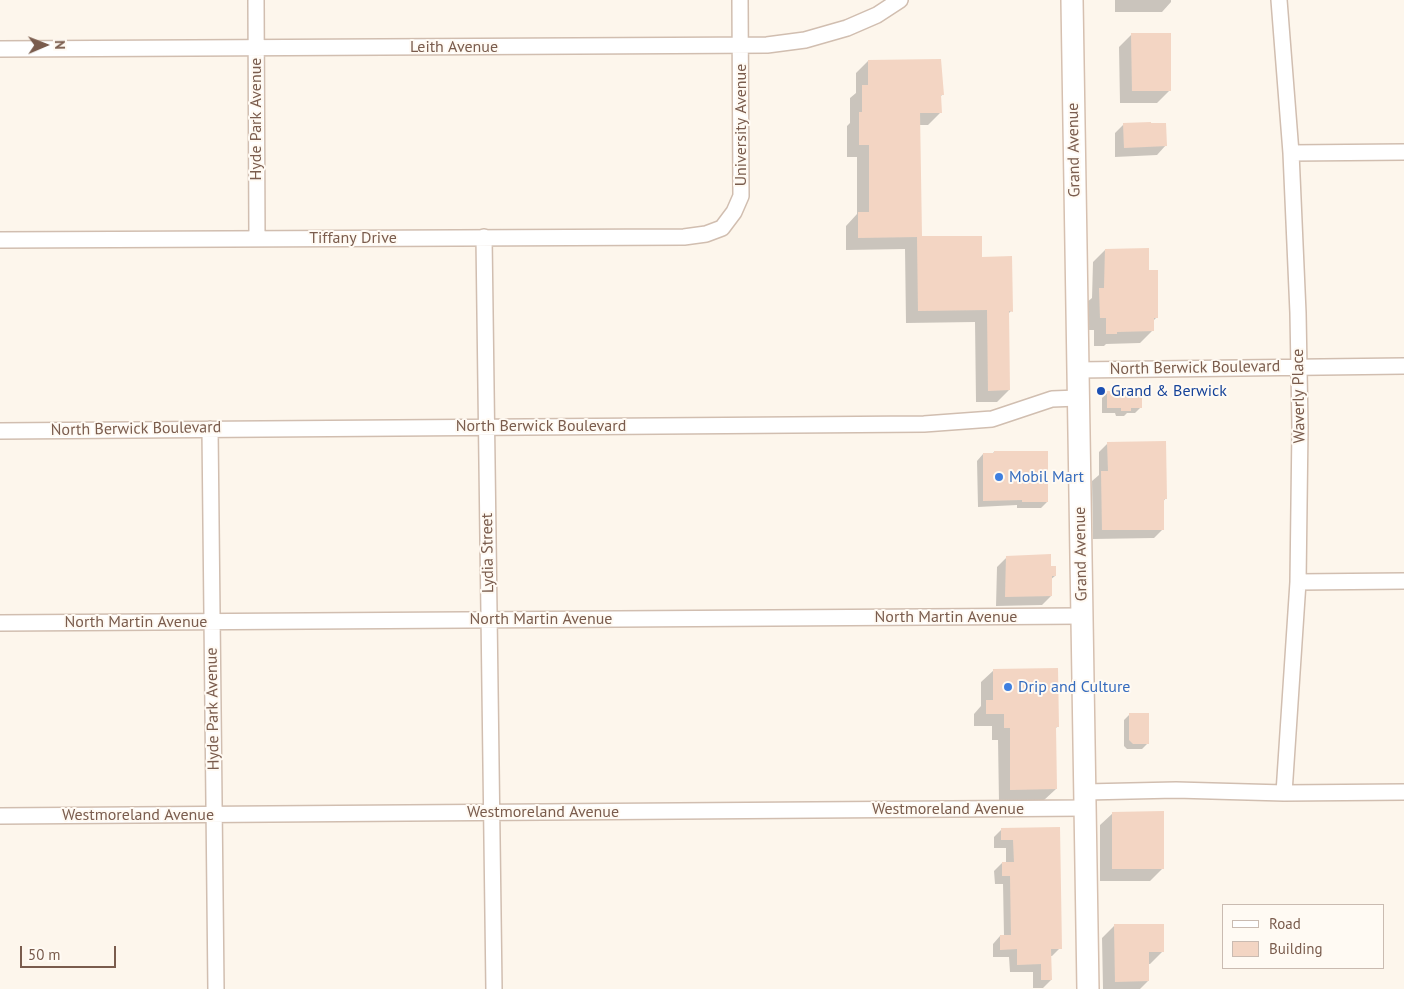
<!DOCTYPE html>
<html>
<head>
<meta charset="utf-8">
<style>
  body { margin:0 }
  #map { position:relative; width:1404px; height:989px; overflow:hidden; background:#fdf6ec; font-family:"PT Sans",sans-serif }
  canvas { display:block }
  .legend { position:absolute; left:1222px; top:904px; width:162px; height:65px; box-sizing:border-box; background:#fffaf3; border:1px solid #cabbb1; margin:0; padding:6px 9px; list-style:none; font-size:15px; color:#7a5c4d }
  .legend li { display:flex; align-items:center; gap:10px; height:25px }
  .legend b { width:25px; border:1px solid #cabbb1 }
  .north { position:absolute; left:20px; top:20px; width:50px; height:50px; -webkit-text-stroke:4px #fffaf3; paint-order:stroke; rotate:89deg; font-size:14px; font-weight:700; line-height:20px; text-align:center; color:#7a5c4d }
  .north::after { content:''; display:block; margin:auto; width:18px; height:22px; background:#7a5c4d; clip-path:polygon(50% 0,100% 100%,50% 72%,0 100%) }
  .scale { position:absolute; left:20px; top:946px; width:96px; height:22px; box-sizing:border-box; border:2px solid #7a5c4d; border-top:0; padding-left:6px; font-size:15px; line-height:18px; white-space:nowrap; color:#7a5c4d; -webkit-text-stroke:4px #fffaf3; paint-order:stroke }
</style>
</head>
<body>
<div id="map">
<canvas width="1404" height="989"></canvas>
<ul class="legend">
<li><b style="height:6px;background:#fff"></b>Road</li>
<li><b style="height:14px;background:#f3d5c3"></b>Building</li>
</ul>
<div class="north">N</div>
<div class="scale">50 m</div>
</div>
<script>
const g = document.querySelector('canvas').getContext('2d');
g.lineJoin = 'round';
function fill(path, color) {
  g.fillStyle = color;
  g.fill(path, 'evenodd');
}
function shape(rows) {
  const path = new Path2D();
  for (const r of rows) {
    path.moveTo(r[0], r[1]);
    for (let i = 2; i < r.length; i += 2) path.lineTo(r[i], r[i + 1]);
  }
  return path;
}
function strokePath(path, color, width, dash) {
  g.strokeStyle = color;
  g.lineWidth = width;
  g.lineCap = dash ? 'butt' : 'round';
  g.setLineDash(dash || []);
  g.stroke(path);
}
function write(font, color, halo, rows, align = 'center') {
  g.font = font + ' "PT Sans",sans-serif';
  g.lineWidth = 4;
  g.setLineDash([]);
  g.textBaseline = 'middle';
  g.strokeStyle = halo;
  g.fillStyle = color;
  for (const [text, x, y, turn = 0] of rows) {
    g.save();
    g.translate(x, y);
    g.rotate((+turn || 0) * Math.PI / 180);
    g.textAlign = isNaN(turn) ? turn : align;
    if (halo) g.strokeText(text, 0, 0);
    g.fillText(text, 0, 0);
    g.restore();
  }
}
const shadow = shape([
  [1115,0,1171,0,1171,2,1162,12,1115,12],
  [1132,34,1170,90,1157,103,1120,103,1119,47],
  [868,61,942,95,940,97,940,113,928,125,919,125,921,238,981,258,1011,311,1008,314,1009,390,997,402,976,402,975,322,906,323,905,249,846,250,846,226,857,214,857,157,847,157,847,126,850,123,850,98,856,93,856,73],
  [1124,124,1166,145,1157,155,1115,157,1115,133],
  [1105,250,1148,272,1157,317,1152,322,1152,331,1140,343,1106,344,1104,346,1094,346,1094,330,1088,330,1087,302,1092,298,1093,262],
  [1108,392,1141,407,1135,413,1127,413,1124,416,1116,416,1115,413,1102,413,1102,398],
  [1108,443,1165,499,1163,502,1163,529,1154,538,1093,539,1092,481,1099,475,1099,452],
  [994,452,1047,502,1041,508,1017,508,1017,505,978,507,977,461,983,454,992,454],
  [1007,557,1050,567,1055,576,1050,580,1051,596,1042,605,996,606,997,567],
  [994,670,1057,727,1055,729,1056,789,1043,801,999,802,998,740,992,740,992,726,974,726,974,714,981,706,981,682],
  [1130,714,1148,743,1142,749,1127,749,1124,746,1124,720],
  [1113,813,1162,869,1150,881,1100,881,1100,825],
  [1002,829,1059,829,1060,948,1052,956,1050,956,1051,980,1043,988,1033,988,1033,972,1010,972,1009,957,993,957,993,944,1000,936,1004,936,1003,884,995,884,994,871,1002,863,1006,863,1006,848,994,848,994,837],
  [1114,926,1163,951,1150,964,1148,964,1148,981,1140,989,1103,989,1102,938]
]);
const building = shape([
  [1131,33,1171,33,1171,91,1132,91],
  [941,59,944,95,941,95,942,113,920,113,922,236,982,236,982,257,1012,256,1013,312,1009,311,1010,390,988,391,987,310,918,311,917,237,858,238,858,212,869,212,869,145,859,145,859,112,862,112,862,85,868,85,868,60],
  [1151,122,1151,123,1166,123,1167,146,1124,148,1123,123],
  [1149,248,1149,270,1158,270,1158,318,1154,318,1154,331,1117,332,1117,334,1106,334,1106,318,1100,318,1099,288,1104,288,1105,249],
  [1107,391,1142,391,1142,408,1131,408,1131,411,1121,411,1121,408,1107,408],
  [1166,441,1167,499,1164,499,1164,530,1102,530,1101,471,1108,471,1107,442],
  [994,451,1048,451,1048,502,1022,502,1022,500,983,501,983,453,994,453],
  [1051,554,1051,566,1056,566,1056,576,1052,576,1052,596,1005,597,1006,556],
  [1058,668,1059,727,1056,727,1057,789,1010,790,1010,728,1004,728,1004,714,986,714,986,700,993,700,993,669],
  [1129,713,1149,713,1149,744,1133,744,1129,740],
  [1164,811,1164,869,1112,869,1112,812],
  [1060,827,1062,949,1051,949,1052,980,1041,980,1041,964,1017,965,1017,949,1000,950,1000,935,1011,935,1010,876,1002,876,1002,862,1014,862,1013,840,1001,840,1001,828],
  [1114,924,1164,924,1164,952,1149,952,1149,981,1115,982]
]);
const street = shape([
  [256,0,257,239],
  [1279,0,1291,153,1298,313,1300,427,1298,582,1284,793],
  [0,49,767,45,805,40,847,28,877,15,900,0],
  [1291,153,1404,152],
  [484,237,494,989],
  [0,240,684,237,706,234,722,228,734,212,741,196,740,0],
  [1077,370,1404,366],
  [210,429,216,989],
  [0,431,924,424,992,419,1052,399,1078,398],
  [1298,582,1404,581],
  [0,623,1082,616],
  [1085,792,1176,790,1284,793,1404,792],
  [0,816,1086,808]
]);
const secondary = shape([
  [1072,0,1088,989]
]);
const markers = [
  [1101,391,5,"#1a4fb4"],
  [999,477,5,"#3f7fe0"],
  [1008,687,5,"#3f7fe0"]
];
const streetNames = [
  ["Leith Avenue",454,47],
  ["Hyde Park Avenue",256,119,-90],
  ["University Avenue",741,125,-90],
  ["Grand Avenue",1074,150,-91],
  ["Tiffany Drive",353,238],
  ["North Berwick Boulevard",1195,368,-1],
  ["Waverly Place",1299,396,-91],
  ["North Berwick Boulevard",541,426],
  ["North Berwick Boulevard",136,429,-1],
  ["Lydia Street",488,553,-91],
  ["Grand Avenue",1081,554,-91],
  ["North Martin Avenue",946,617],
  ["North Martin Avenue",541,619],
  ["North Martin Avenue",136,622],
  ["Hyde Park Avenue",213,709,-91],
  ["Westmoreland Avenue",948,809],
  ["Westmoreland Avenue",543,812],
  ["Westmoreland Avenue",138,815]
];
const transitNames = [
  ["Grand & Berwick",1111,391]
];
const shopNames = [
  ["Mobil Mart",1009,477],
  ["Drip and Culture",1018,687]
];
fill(shadow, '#0003');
fill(building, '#f3d5c3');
strokePath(street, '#d1beb0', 18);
strokePath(secondary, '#d6c0b0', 24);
strokePath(street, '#fff', 15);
strokePath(secondary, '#fff', 21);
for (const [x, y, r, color] of markers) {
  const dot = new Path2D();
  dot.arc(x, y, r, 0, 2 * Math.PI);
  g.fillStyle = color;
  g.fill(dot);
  strokePath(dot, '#fffaf3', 2);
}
write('16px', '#7a5c4d', '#fffaf3', streetNames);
write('16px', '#164399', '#fffaf3', transitNames, 'left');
write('16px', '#366cbe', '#fffaf3', shopNames, 'left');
</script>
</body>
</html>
